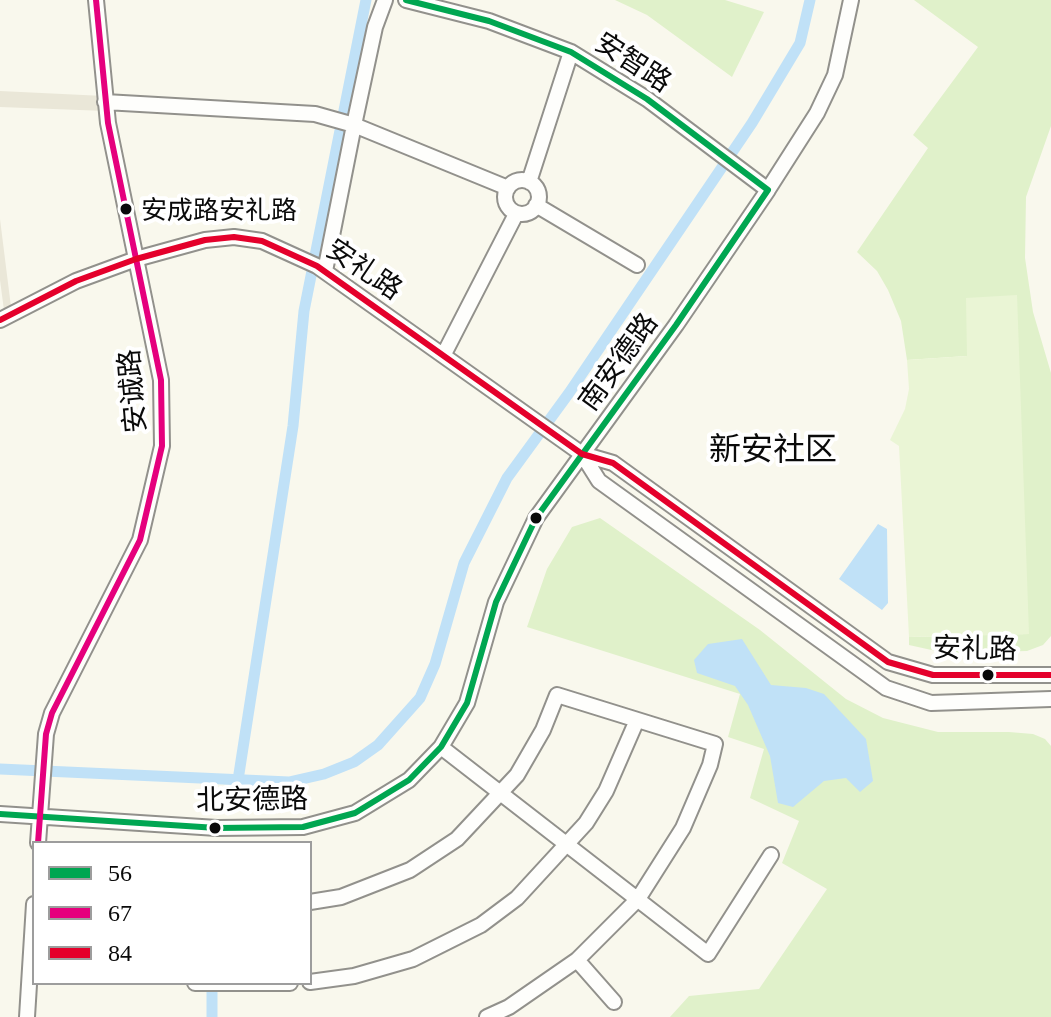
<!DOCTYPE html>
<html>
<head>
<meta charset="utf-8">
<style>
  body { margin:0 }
  #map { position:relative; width:1051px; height:1017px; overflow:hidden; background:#f9f8ed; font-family:Georgia,serif }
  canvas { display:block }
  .legend { position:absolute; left:32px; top:841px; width:280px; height:144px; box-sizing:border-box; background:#fff; border:2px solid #9d9d9d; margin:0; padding:10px 14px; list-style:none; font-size:24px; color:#0a0a0a }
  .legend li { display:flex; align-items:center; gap:16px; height:40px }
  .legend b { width:40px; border:2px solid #9d9d9d }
</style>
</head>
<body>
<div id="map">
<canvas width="1051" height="1017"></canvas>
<ul class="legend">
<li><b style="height:10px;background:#00a651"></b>56</li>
<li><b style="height:10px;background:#e5007d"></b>67</li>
<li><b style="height:10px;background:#e4002b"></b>84</li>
</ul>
</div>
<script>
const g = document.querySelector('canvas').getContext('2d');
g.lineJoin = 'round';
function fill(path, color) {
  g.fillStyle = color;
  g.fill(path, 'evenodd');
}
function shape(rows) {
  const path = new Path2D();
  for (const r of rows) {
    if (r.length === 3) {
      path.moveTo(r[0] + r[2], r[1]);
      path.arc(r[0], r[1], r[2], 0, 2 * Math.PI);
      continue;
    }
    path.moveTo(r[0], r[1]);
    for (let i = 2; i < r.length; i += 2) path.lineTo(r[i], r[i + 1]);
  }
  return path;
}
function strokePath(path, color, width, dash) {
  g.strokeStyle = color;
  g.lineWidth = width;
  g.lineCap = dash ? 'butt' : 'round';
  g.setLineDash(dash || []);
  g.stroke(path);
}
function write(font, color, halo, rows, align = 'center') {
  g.font = font + ' Georgia,"Noto Sans SC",serif';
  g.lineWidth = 8;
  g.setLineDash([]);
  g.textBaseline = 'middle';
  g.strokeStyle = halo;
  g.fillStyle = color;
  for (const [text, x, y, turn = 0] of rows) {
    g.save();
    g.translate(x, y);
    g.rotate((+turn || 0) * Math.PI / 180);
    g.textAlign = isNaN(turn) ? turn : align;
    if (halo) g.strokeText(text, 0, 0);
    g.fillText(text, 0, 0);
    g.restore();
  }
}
const green = shape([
  [615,0,725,0,764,12,732,77,647,15],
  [914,0,1051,0,1051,126,1026,197,1025,258,1033,312,1051,373,1051,636,1043,645,1027,651,945,653,909,645,909,637,1028,634,967,356,907,360,901,321,888,290,877,271,857,252,928,148,913,135,978,47],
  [600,518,760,630,846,699,883,718,938,732,1009,732,1033,734,1045,739,1051,746,1051,1017,670,1017,689,996,759,989,827,889,782,863,799,821,750,798,764,749,728,737,740,694,527,627,547,569,572,527]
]);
const pitch = shape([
  [1017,295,1029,634,909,637,899,446,890,440,905,409,909,389,907,360,967,356,966,298]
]);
const plaza = shape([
  [0,91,104,96,106,111,0,107],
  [0,219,12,315,5,318,0,280]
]);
const water = shape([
  [878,524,887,529,888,603,882,610,839,579],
  [742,639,771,685,806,688,824,694,866,739,873,781,860,792,846,778,824,781,793,807,778,803,770,756,748,705,735,686,697,673,694,660,708,644]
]);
const canal = shape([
  [0,769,289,782,324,774,354,762,378,745,420,698,435,664,464,563,507,478,569,393,752,123,800,43,810,0],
  [236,793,293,426,304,311,366,0],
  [212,1017,212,983]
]);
const minor = shape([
  [105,102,315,114,354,125,375,27,385,0],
  [522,197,17],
  [529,182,571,52],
  [764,196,817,113,835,75,851,0],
  [536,205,637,265],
  [325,271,354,125,508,188],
  [0,320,76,281,136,259,205,240,234,237,262,241,317,266,582,454,613,463,888,662,933,675,1051,675],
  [444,354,516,214],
  [582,454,599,481,886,688,931,703,1051,699],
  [441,747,708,954,771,855],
  [0,814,217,828,303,827,355,813,409,780,441,747,467,703,496,602,536,518,676,325,768,190,647,99,571,52,489,21,406,0],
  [38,843,46,734,52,713,140,540,162,446,161,380,108,123,96,0],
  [310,902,341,897,410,870,457,839,517,775,543,730,557,695,715,744,710,765,683,828,638,899,577,960,509,1007,487,1017],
  [577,960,614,1002],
  [310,982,354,976,413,959,481,925,517,898,586,823,606,791,637,720],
  [195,983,290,983],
  [27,1017,34,904]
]);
const bus1 = shape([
  [0,814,217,828,303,827,355,813,409,780,441,747,467,703,496,602,536,518,676,325,768,190,647,99,571,52,489,21,406,0]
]);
const bus2 = shape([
  [38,843,46,734,52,713,140,540,162,446,161,380,108,123,96,0]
]);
const bus3 = shape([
  [0,320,76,281,136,259,205,240,234,237,262,241,317,266,582,454,613,463,888,662,933,675,1051,675]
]);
const markers = [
  [126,209,7,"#0a0a0a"],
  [536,518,7,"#0a0a0a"],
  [988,675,7,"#0a0a0a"],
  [215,828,7,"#0a0a0a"]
];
const busNames = [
  ["安成路安礼路",141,209]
];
const streetNames = [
  ["安智路",634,61,33],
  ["安礼路",365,268,34],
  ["南安德路",617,361,-54],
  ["安诚路",131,391,-95],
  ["安礼路",975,647,1],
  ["北安德路",252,798,-1]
];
const quarterNames = [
  ["新安社区",773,448]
];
fill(green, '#e0f1ca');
fill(pitch, '#eaf5d5');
fill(plaza, '#eae7d8');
fill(water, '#c0e1f7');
strokePath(canal, '#c0e1f7', 11);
strokePath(minor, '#92918c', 18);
strokePath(minor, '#fefefc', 14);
strokePath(bus1, '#00a651', 6);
strokePath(bus2, '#e5007d', 6);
strokePath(bus3, '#e4002b', 6);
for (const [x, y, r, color] of markers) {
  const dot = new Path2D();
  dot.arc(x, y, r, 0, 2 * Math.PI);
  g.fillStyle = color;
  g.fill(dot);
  strokePath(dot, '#fff', 3);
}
write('26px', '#0a0a0a', '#fff', busNames, 'left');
write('28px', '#0a0a0a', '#fff', streetNames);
write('32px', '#0a0a0a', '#fff', quarterNames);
</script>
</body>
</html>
